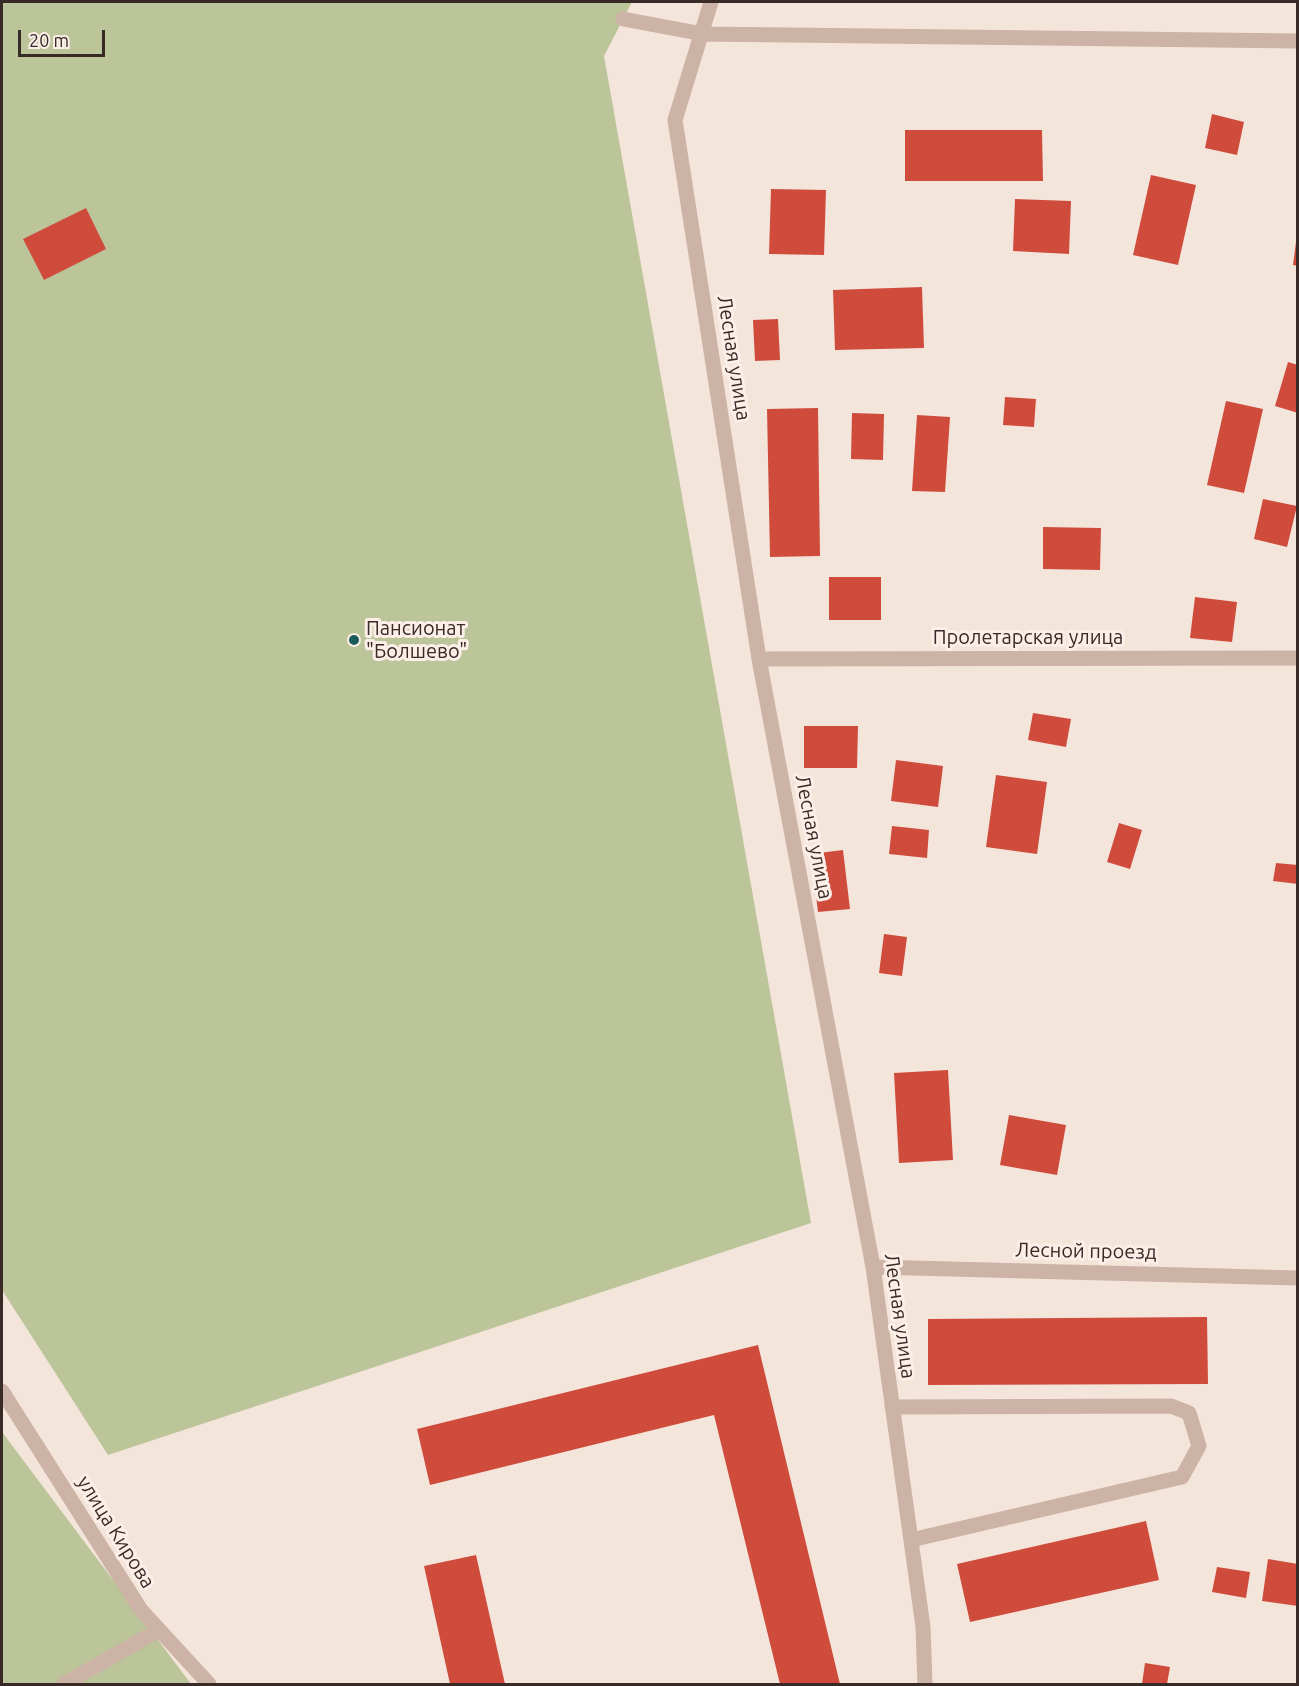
<!DOCTYPE html>
<html>
<head>
<meta charset="utf-8">
<style>
  body { margin:0 }
  #map { position:relative; width:1299px; height:1686px; overflow:hidden; background:#f4e5db; font-family:Ubuntu,sans-serif }
  canvas { display:block }
  .frame { position:absolute; inset:0; border:3px solid #382a27; pointer-events:none }
  .scale { position:absolute; left:18px; top:30px; width:87px; height:27px; box-sizing:border-box; border:3px solid #382a27; border-top:0; padding-left:8px; font-size:18px; line-height:21px; white-space:nowrap; color:#382a27; -webkit-text-stroke:4px #fbefe8; paint-order:stroke }
</style>
</head>
<body>
<div id="map">
<canvas width="1299" height="1686"></canvas>
<div class="frame"></div>
<div class="scale">20 m</div>
</div>
<script>
const g = document.querySelector('canvas').getContext('2d');
g.lineJoin = 'round';
function fill(path, color) {
  g.fillStyle = color;
  g.fill(path, 'evenodd');
}
function shape(rows) {
  const path = new Path2D();
  for (const r of rows) {
    path.moveTo(r[0], r[1]);
    for (let i = 2; i < r.length; i += 2) path.lineTo(r[i], r[i + 1]);
  }
  return path;
}
function strokePath(path, color, width, dash) {
  g.strokeStyle = color;
  g.lineWidth = width;
  g.lineCap = dash ? 'butt' : 'round';
  g.setLineDash(dash || []);
  g.stroke(path);
}
function write(font, color, halo, rows, align = 'center') {
  g.font = font + ' Ubuntu,sans-serif';
  g.lineWidth = 6;
  g.setLineDash([]);
  g.textBaseline = 'middle';
  g.strokeStyle = halo;
  g.fillStyle = color;
  for (const [text, x, y, turn = 0] of rows) {
    g.save();
    g.translate(x, y);
    g.rotate((+turn || 0) * Math.PI / 180);
    g.textAlign = isNaN(turn) ? turn : align;
    if (halo) g.strokeText(text, 0, 0);
    g.fillText(text, 0, 0);
    g.restore();
  }
}
const green = shape([
  [2,2,632,2,604,56,811,1223,108,1455,2,1290],
  [2,1432,191,1684,2,1684]
]);
const building = shape([
  [1212,114,1244,122,1237,155,1205,148],
  [905,130,1042,130,1043,181,905,181],
  [1151,175,1196,185,1178,265,1133,255],
  [771,189,826,190,824,255,769,254],
  [1015,199,1071,201,1069,254,1013,251],
  [86,208,106,249,44,280,23,239],
  [1296,242,1298,242,1298,266,1293,265],
  [922,287,924,348,835,350,833,290],
  [778,319,780,360,755,361,753,320],
  [1288,362,1298,365,1298,413,1275,406],
  [1005,397,1036,399,1034,427,1003,425],
  [1226,401,1263,409,1244,493,1207,485],
  [818,408,820,556,770,557,767,409],
  [852,413,884,414,883,460,851,459],
  [917,415,950,417,945,492,912,491],
  [1263,499,1297,506,1287,547,1254,539],
  [1043,527,1101,528,1100,570,1043,569],
  [829,577,881,577,881,620,829,620],
  [1195,597,1237,602,1232,642,1190,638],
  [1033,713,1071,719,1066,747,1028,740],
  [804,726,858,726,857,768,804,768],
  [896,760,943,766,938,807,891,801],
  [996,775,1047,782,1037,854,986,847],
  [1119,823,1142,830,1130,869,1107,862],
  [892,826,929,830,927,858,889,854],
  [843,850,850,909,818,912,811,854],
  [1276,863,1298,865,1298,884,1273,881],
  [884,934,907,937,902,976,879,973],
  [948,1070,953,1160,899,1163,894,1073],
  [1009,1115,1066,1125,1057,1175,1000,1165],
  [1207,1317,1208,1384,928,1385,928,1319],
  [758,1345,840,1684,780,1684,714,1415,430,1485,417,1429],
  [1146,1521,1159,1580,970,1622,957,1564],
  [476,1555,505,1684,450,1684,424,1566],
  [1268,1559,1298,1564,1298,1606,1262,1601],
  [1217,1567,1250,1572,1246,1598,1212,1592],
  [1145,1663,1170,1667,1167,1684,1142,1684]
]);
const minor = shape([
  [711,2,675,120,759,659,873,1267,923,1627,925,1684],
  [623,19,703,34,1298,41],
  [759,659,1298,658],
  [873,1267,1298,1278],
  [2,1391,141,1610,209,1684],
  [892,1407,1171,1406,1189,1413,1199,1446,1182,1477,911,1540],
  [64,1684,159,1630]
]);
const markers = [
  [354,640,6,"#195d58"]
];
const streetNames = [
  ["Лесная улица",734,358,81],
  ["Пролетарская улица",1028,637],
  ["Лесная улица",814,837,79],
  ["Лесной проезд",1086,1251,1],
  ["Лесная улица",900,1316,82],
  ["улица Кирова",116,1532,58]
];
const poiNames = [
  ["Пансионат",366,628],
  ["\"Болшево\"",366,651]
];
fill(green, '#bcc49a');
fill(building, '#cf4c3d');
strokePath(minor, '#cdb2a6', 15);
for (const [x, y, r, color] of markers) {
  const dot = new Path2D();
  dot.arc(x, y, r, 0, 2 * Math.PI);
  g.fillStyle = color;
  g.fill(dot);
  strokePath(dot, '#fbefe8', 2);
}
write('20px', '#382a27', '#fbefe8', streetNames);
write('20px', '#382a27', '#fbefe8', poiNames, 'left');
</script>
</body>
</html>
